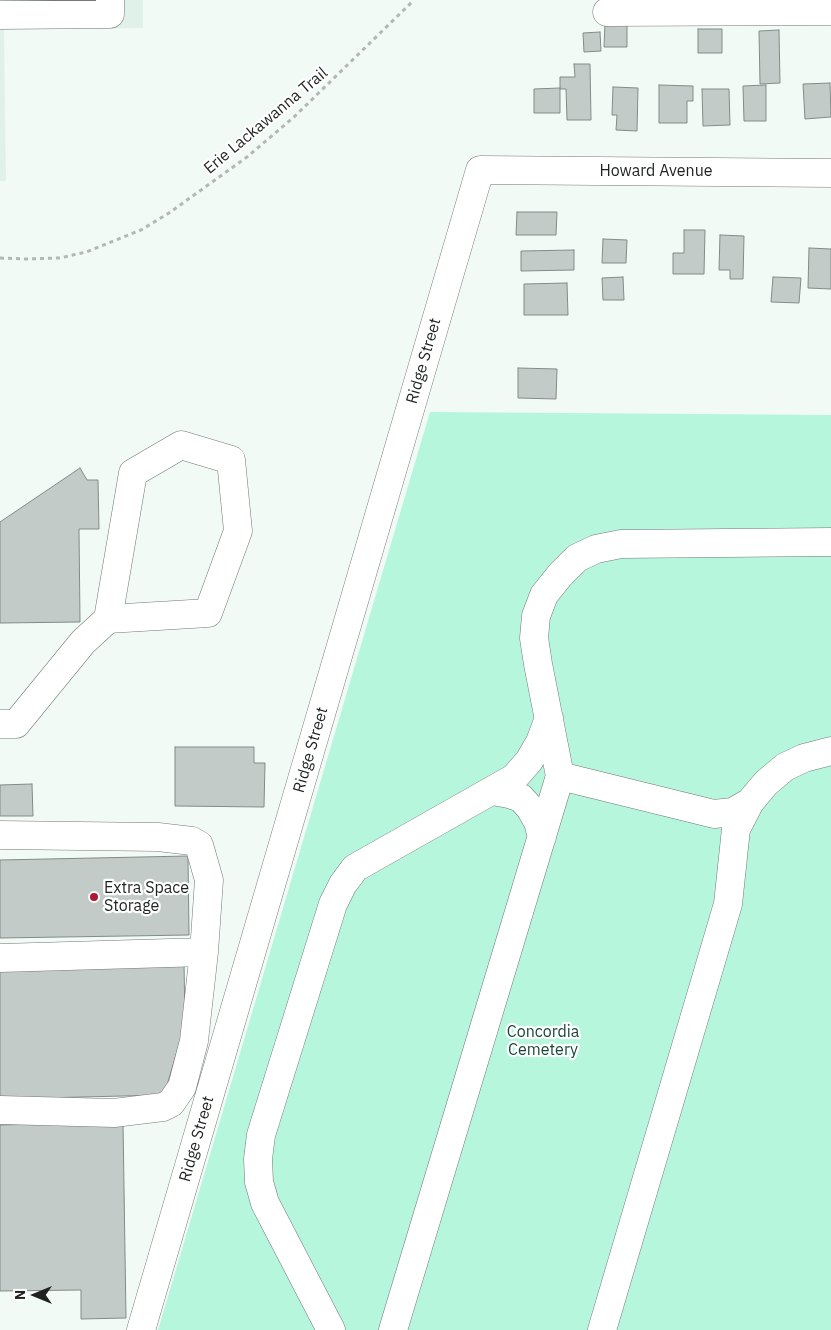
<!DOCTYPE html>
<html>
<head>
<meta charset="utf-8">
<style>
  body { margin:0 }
  #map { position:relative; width:831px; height:1330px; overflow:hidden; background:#f2faf6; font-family:"IBM Plex Sans",sans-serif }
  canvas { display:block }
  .north { position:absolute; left:10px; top:1270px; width:50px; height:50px; -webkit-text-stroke:4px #fff; paint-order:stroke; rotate:270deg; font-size:14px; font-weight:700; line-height:20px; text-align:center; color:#1f2221 }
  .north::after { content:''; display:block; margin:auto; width:18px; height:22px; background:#1f2221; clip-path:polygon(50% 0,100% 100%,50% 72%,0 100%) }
</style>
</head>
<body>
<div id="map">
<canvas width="831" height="1330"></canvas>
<div class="north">N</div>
</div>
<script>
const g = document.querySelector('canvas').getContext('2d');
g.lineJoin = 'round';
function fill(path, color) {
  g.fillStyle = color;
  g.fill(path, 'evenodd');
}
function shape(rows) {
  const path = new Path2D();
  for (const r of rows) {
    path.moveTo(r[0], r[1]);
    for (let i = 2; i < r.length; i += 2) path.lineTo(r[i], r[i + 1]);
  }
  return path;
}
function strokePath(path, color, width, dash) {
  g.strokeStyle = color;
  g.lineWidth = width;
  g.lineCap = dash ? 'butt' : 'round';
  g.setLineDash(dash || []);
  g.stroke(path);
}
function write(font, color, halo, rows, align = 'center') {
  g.font = font + ' "IBM Plex Sans",sans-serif';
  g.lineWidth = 4.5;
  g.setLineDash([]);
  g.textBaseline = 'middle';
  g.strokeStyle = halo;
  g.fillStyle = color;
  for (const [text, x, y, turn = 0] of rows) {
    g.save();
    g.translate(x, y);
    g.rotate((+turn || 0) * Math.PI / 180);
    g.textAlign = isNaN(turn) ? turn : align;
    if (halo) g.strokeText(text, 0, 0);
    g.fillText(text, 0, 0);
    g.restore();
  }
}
const built = shape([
  [0,0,143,0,143,28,4,30,6,181,0,181]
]);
const green = shape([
  [430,412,831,415,831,1330,158,1330]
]);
const building = shape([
  [605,23,627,23,627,47,604,47,605,23],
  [698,29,722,29,722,53,698,53,698,29],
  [779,30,780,83,760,84,759,31,779,30],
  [600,32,601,51,584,52,583,33,600,32],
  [574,64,590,64,591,120,567,120,566,89,560,89,560,77,575,77,574,64],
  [830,83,831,117,805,119,803,84,830,83],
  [659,85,693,86,693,101,687,101,687,123,659,123,659,85],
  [766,85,766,121,744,121,743,86,766,85],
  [613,87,638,88,637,131,616,130,617,115,612,115,613,87],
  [560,88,560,113,534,113,534,89,560,88],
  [702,89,729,89,730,125,703,126,702,89],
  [517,212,557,212,556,235,516,235,517,212],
  [684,230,705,230,704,274,673,274,673,253,684,253,684,230],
  [720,235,744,236,743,279,730,279,730,270,719,270,720,235],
  [603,239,627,240,626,263,602,263,603,239],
  [809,248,831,249,831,289,808,288,809,248],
  [574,250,574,270,521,271,521,251,574,250],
  [623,277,624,300,603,300,602,278,623,277],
  [773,277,801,278,799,303,771,302,773,277],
  [567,283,568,315,524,315,524,284,567,283],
  [518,368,557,369,556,399,518,398,518,368],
  [80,468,87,480,98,480,99,529,79,529,80,622,0,623,0,522,80,468],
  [175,747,254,747,254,763,265,763,264,807,175,806,175,747],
  [32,784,33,816,0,816,0,785,32,784],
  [188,856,189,935,0,938,0,860,188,856],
  [184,961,185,1025,164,1095,0,1099,0,964,184,961],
  [123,1122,126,1318,81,1319,81,1290,0,1291,0,1125,123,1122]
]);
const path = shape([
  [0,258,26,259,60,258,86,252,141,230,169,213,247,157,294,117,414,0]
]);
const minor = shape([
  [607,12,831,11],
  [0,15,110,14,110,0],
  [0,724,16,724,83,642,108,619,133,473,181,445,231,460,238,531,208,613,108,619],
  [560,776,714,814,733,812,750,802],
  [493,791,509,794,521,798,530,808,538,822,542,837],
  [0,835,158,837,192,841,199,845,209,880,204,952,0,958],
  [0,1110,114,1113,163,1107,171,1103,182,1087,194,1041,204,952],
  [141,1330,480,170,831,173],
  [331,1330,265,1203,259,1182,258,1159,261,1135,333,904,343,884,355,868,514,778,529,761,540,742,549,718],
  [393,1330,560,776,538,664,534,638,536,616,544,595,560,575,577,558,596,549,621,544,831,542],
  [602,1330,728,904,736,829,750,802,766,783,785,767,804,758,831,751]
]);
const markers = [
  [94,897,5,"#ad1834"]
];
const streetNames = [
  ["Erie Lackawanna Trail",266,121,-40],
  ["Howard Avenue",656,171],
  ["Ridge Street",424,361,-74],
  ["Ridge Street",311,750,-74],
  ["Ridge Street",197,1139,-74]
];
const poiNames = [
  ["Extra Space",104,888],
  ["Storage",104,906]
];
const parkNames = [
  ["Concordia",543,1032],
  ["Cemetery",543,1050]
];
fill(built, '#e0f1ea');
fill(green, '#b6f6dd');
fill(building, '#c3cbc8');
strokePath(building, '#838b88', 1);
strokePath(minor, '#727976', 29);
strokePath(path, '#b1b8b5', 3, [4, 4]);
strokePath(minor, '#fff', 28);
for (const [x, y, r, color] of markers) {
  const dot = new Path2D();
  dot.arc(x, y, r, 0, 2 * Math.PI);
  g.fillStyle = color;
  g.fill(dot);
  strokePath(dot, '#fff', 2);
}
write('16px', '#1f2221', '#fff', streetNames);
write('16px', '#1f2221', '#fff', poiNames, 'left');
write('16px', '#1a4738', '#fff', parkNames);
</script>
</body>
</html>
